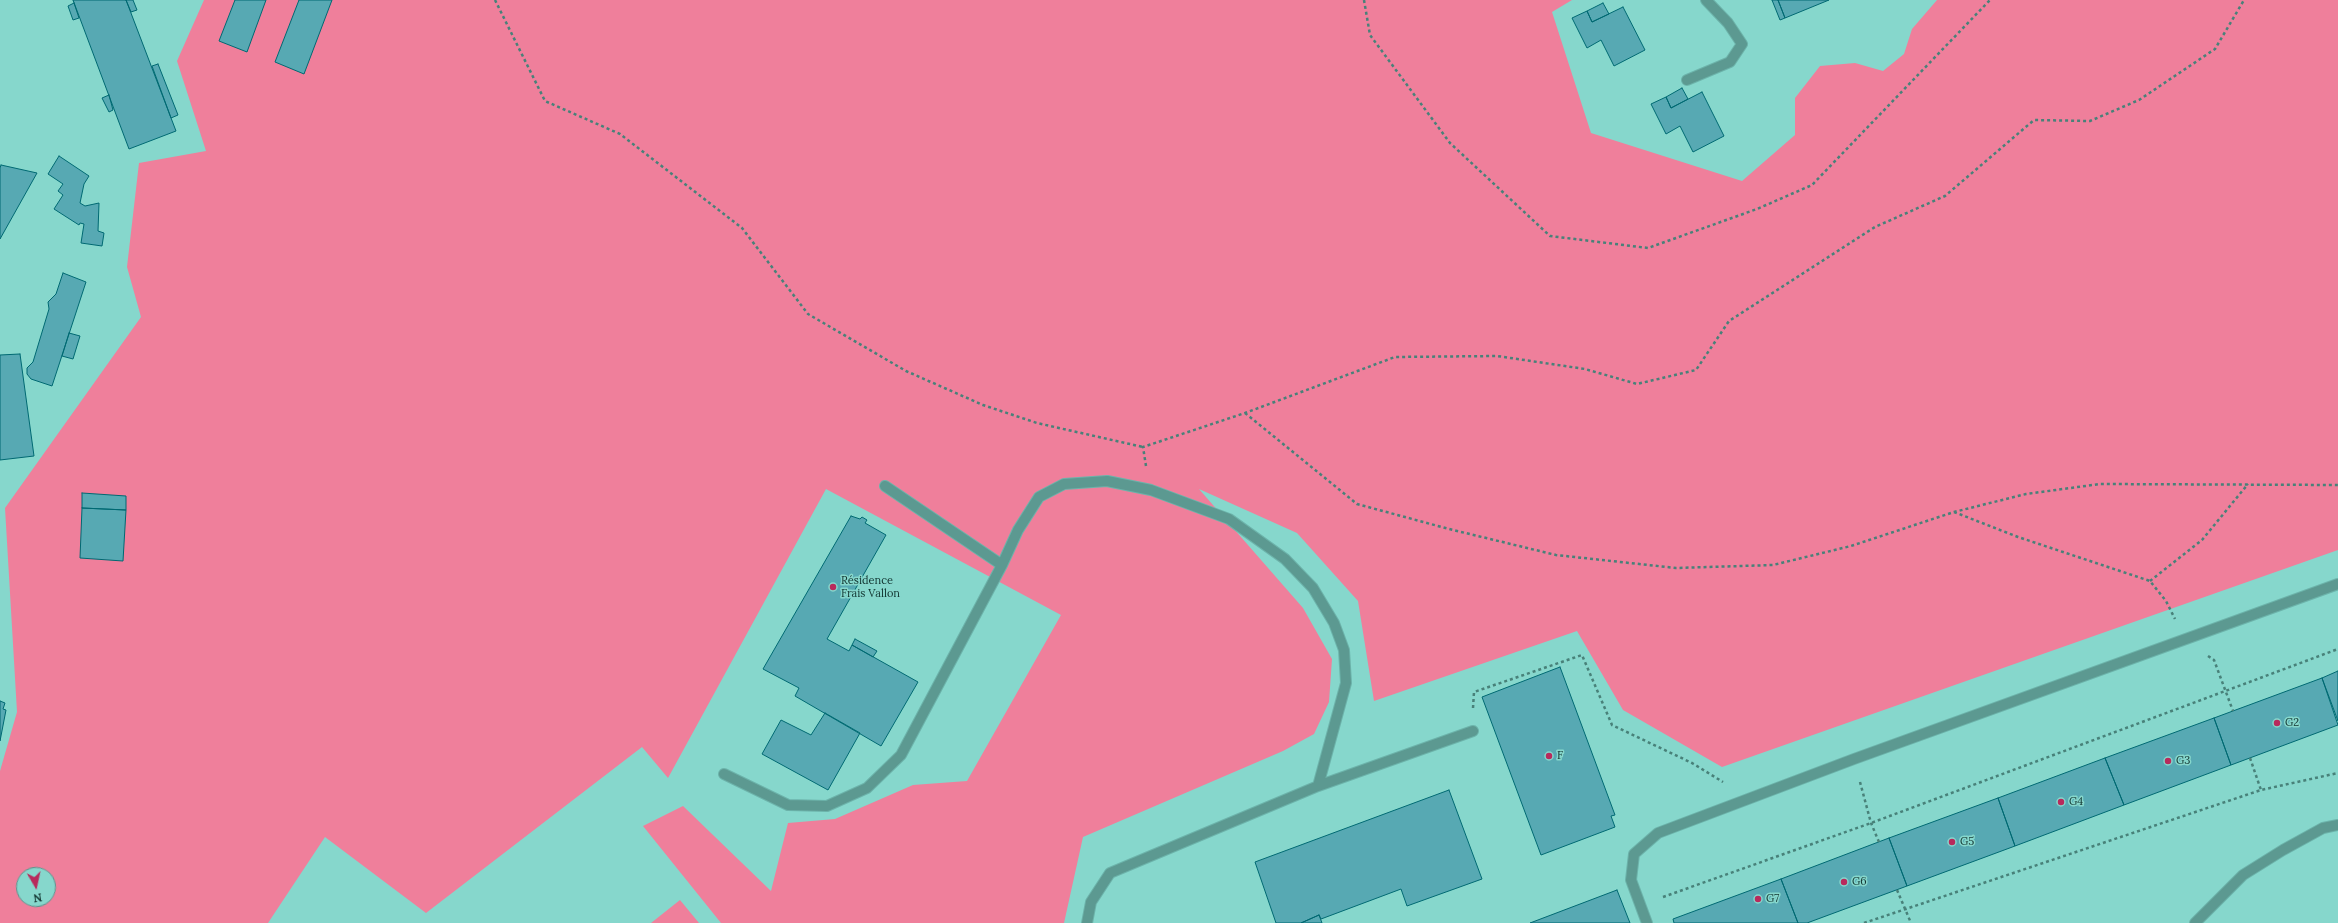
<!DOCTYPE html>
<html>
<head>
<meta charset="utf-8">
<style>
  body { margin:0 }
  #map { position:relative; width:2338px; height:923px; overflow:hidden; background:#86d7cc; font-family:Lora,serif }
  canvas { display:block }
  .north { position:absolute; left:16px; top:867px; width:40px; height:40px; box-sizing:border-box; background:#86d7cc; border:1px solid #58968e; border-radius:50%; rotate:171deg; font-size:11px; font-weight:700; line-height:16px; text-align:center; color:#123531 }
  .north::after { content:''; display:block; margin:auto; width:14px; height:18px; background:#b82a5c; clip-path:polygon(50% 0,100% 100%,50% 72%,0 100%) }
</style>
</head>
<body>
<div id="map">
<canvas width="2338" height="923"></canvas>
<div class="north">N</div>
</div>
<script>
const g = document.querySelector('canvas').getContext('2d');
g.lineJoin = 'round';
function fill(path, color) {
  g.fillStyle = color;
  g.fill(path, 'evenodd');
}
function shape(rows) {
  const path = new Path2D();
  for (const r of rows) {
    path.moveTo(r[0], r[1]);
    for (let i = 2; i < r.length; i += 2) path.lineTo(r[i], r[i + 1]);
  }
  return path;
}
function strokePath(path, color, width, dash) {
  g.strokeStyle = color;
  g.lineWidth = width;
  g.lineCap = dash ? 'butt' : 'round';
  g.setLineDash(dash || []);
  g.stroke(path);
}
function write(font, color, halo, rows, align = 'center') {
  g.font = font + ' Lora,serif';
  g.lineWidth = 3;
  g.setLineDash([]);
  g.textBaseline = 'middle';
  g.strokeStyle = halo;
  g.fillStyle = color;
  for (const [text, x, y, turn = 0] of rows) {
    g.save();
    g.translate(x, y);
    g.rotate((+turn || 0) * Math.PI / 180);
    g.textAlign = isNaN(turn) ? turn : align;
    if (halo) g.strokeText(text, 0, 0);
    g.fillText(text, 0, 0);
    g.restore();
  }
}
const green = shape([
  [204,0,1572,0,1552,12,1591,133,1742,181,1795,135,1795,98,1820,66,1855,63,1883,71,1904,54,1912,29,1937,0,2338,0,2338,550,1722,767,1623,710,1577,631,1374,701,1358,601,1297,533,1199,489,1303,608,1332,659,1329,702,1314,734,1283,751,1083,837,1064,923,721,923,643,826,683,806,771,891,788,823,835,819,913,785,967,781,1061,615,826,489,668,778,642,747,426,913,325,837,268,923,0,923,0,771,17,712,5,508,141,317,127,267,139,163,206,151,177,61],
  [24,875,48,875,48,899,24,899],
  [680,900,699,923,651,923]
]);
const building = shape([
  [73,0,126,0,176,131,129,149,73,0],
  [126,0,133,0,137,10,131,12,126,0],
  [235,0,266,0,247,52,219,41,235,0],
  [299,0,332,0,304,74,275,62,299,0],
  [1772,0,1778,0,1785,18,1780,20,1772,0],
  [1778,0,1829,0,1785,18,1778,0],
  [74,3,79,18,73,20,68,6,74,3],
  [1603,3,1609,14,1592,22,1587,11,1603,3],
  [1623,7,1645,50,1614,66,1601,40,1587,48,1572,18,1587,11,1592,22,1623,7],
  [158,64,178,115,171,118,152,66,158,64],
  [1682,88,1688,99,1671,108,1666,97,1682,88],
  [1702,92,1724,136,1693,152,1680,126,1666,134,1651,104,1666,97,1671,108,1702,92],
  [109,95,113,110,109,112,102,98,109,95],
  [59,156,89,176,84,184,80,203,85,206,99,203,98,231,104,233,102,246,81,243,84,224,80,223,79,225,54,209,63,195,58,191,63,184,48,174,59,156],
  [1,165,37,173,0,239,0,168,1,165],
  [63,273,86,282,52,386,31,379,27,374,27,368,33,362,49,309,48,302,56,294,63,273],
  [69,333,80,336,73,359,62,356,69,333],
  [20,354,34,456,0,460,0,355,20,354],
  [82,493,126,496,126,510,82,508,82,493],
  [82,508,126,510,123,561,80,558,82,508],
  [851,516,860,519,862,517,867,520,865,523,886,535,827,639,849,651,852,645,918,682,881,746,795,696,799,688,763,669,851,516],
  [855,639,877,651,873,657,852,645,855,639],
  [1560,667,1615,815,1611,816,1615,827,1541,855,1482,697,1560,667],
  [2338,671,2338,721,2322,678,2338,671],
  [2322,678,2338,725,2231,765,2214,718,2322,678],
  [0,701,5,703,3,709,6,710,0,741,0,701],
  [825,713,860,733,828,790,762,754,781,720,811,735,825,713],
  [2214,718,2231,765,2124,805,2105,758,2214,718],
  [2105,758,2124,805,2015,846,1998,798,2105,758],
  [1449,790,1482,879,1407,906,1401,889,1321,919,1319,915,1301,923,1276,923,1255,862,1449,790],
  [1998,798,2015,846,1907,886,1889,838,1998,798],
  [1889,838,1907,886,1807,923,1798,923,1781,879,1889,838],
  [1781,879,1798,923,1674,923,1673,919,1781,879],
  [1617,890,1630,923,1530,923,1617,890],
  [1319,915,1322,923,1301,923,1319,915]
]);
const path = shape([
  [495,0,545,101,620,134,742,228,808,314,906,371,983,405,1037,423,1143,447],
  [1364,0,1370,35,1450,143,1550,236,1648,248,1757,209,1812,185,1990,0],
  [1245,413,1357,504,1449,529,1556,555,1676,568,1773,565,1851,546,1954,512,2026,494,2100,484,2338,485],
  [1146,466,1143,447,1245,413,1395,357,1497,356,1585,369,1637,384,1696,370,1729,321,1875,227,1945,196,2034,120,2090,121,2139,100,2215,49,2244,0],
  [1954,512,2018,537,2150,581,2166,601,2175,619],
  [2150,581,2202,540,2248,484],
  [2208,656,2214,660,2233,711],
  [1473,708,1474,692,1582,655,1612,725,1692,763,1723,782],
  [2250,758,2261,790],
  [1860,782,1871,823,1879,842],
  [1897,890,1911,923],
  [1663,897,1871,823,2338,649],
  [1864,923,2261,790,2338,773]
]);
const minor = shape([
  [1687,80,1730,62,1742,44,1728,23,1706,0],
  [885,486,1002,565],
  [724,774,788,805,827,806,867,788,901,755,1002,565,1018,530,1039,497,1064,484,1107,481,1151,490,1229,519,1285,559,1313,588,1334,623,1344,650,1346,683,1318,786],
  [1087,923,1091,902,1110,873,1318,786,1473,731],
  [1647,923,1631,880,1634,854,1658,833,1854,759,2338,584],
  [2195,923,2243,875,2283,850,2323,828,2338,825]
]);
const markers = [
  [833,587,4,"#b82a5c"],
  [2277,723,4,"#b82a5c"],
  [1549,756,4,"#b82a5c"],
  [2168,761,4,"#b82a5c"],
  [2061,802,4,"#b82a5c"],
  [1952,842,4,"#b82a5c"],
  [1844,882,4,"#b82a5c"],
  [1758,899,4,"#b82a5c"]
];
const poiNames = [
  ["Résidence",841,581],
  ["Frais Vallon",841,594],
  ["G2",2285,723],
  ["F",1557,756],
  ["G3",2176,761],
  ["G4",2069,802],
  ["G5",1960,842],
  ["G6",1852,882],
  ["G7",1766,899]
];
fill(green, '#ef7f9b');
fill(building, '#57a9b3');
strokePath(building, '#006972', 1);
strokePath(minor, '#6cb3aa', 12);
strokePath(path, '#488179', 2.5, [3, 3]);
strokePath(minor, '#5c9991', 10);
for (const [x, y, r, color] of markers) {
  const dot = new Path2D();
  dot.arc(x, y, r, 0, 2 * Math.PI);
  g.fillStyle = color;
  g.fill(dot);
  strokePath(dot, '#86d7cc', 1.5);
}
write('11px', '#123531', '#86d7cc', poiNames, 'left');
</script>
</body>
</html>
